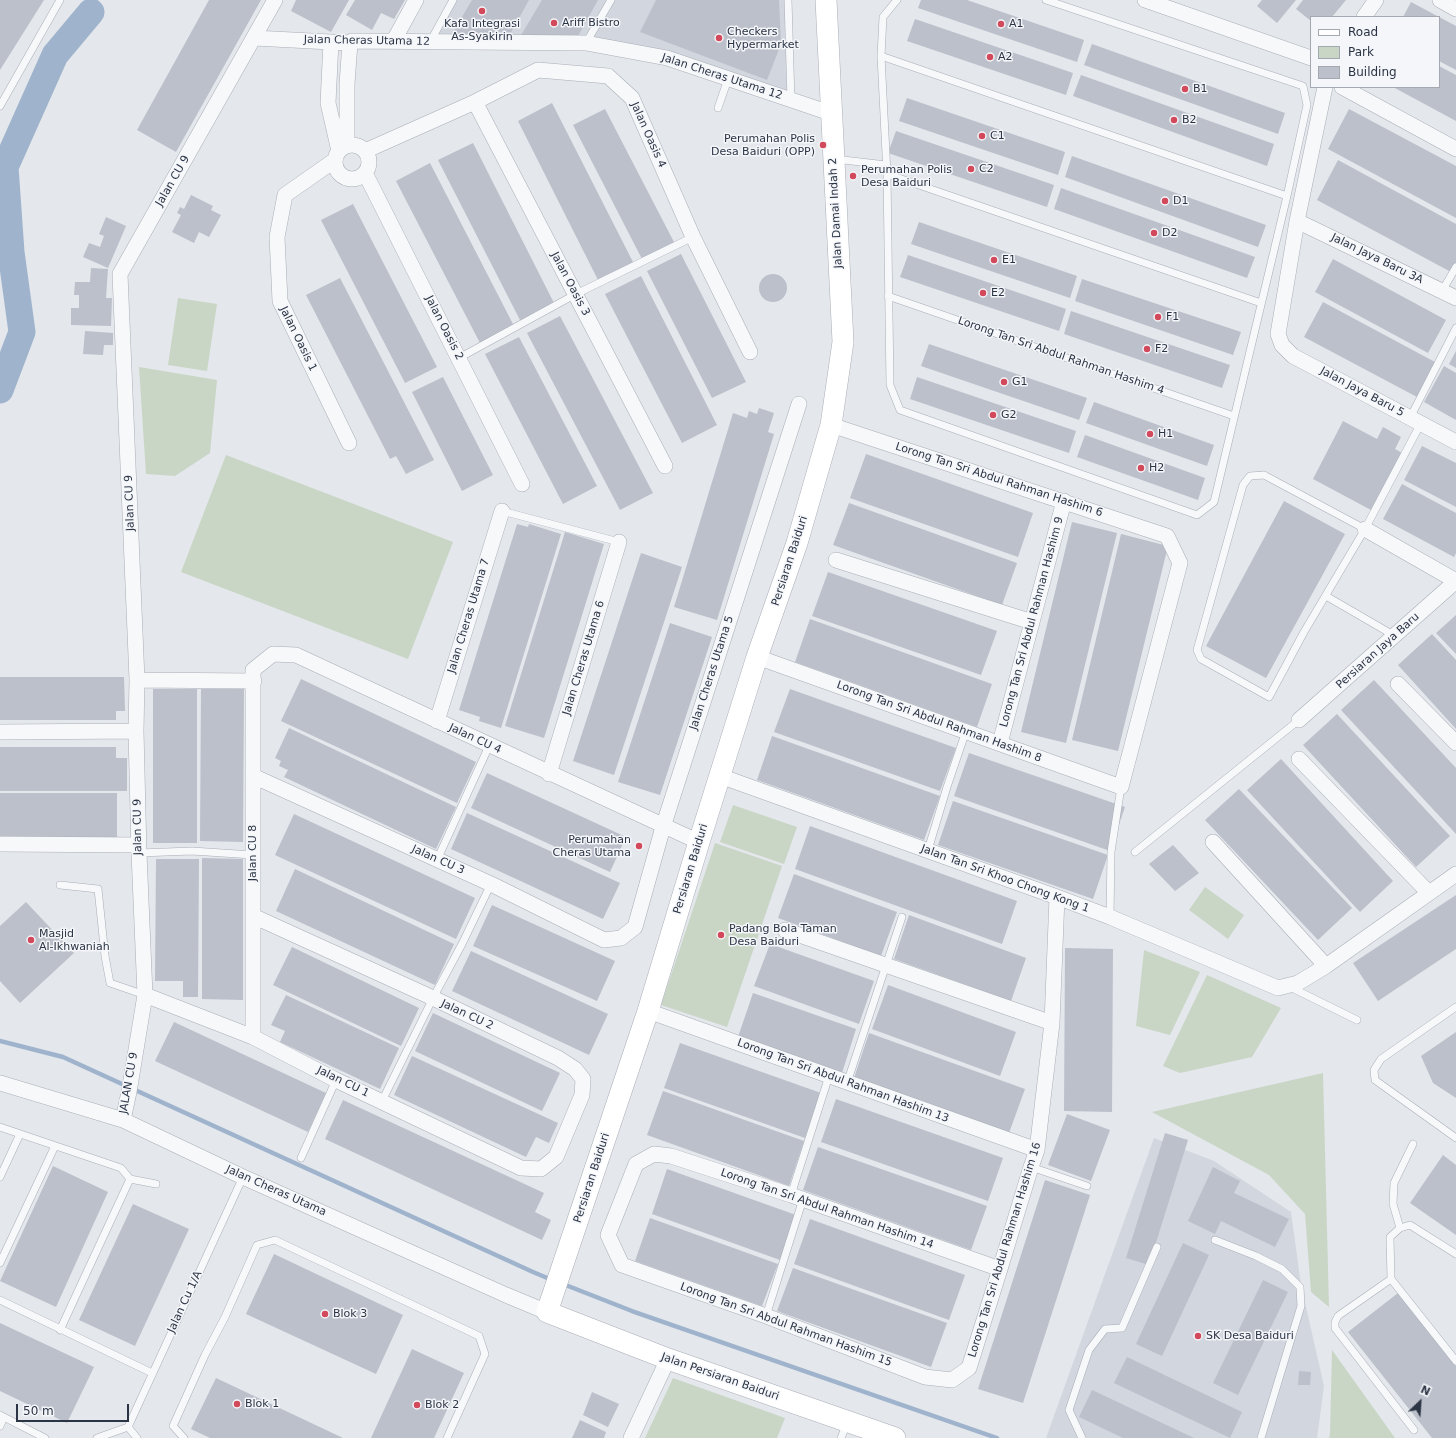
<!DOCTYPE html>
<html>
<head>
<meta charset="utf-8">
<style>
  body { margin:0 }
  #map { position:relative; width:1456px; height:1438px; overflow:hidden; background:#e4e7ec; font-family:"DejaVu Sans",sans-serif }
  canvas { display:block }
  .legend { position:absolute; left:1310px; top:16px; width:130px; height:72px; box-sizing:border-box; background:#f4f6f9; border:1px solid #a4a8b1; margin:0; padding:5px 7px; list-style:none; font-size:12px; color:#2b3445 }
  .legend li { display:flex; align-items:center; gap:8px; height:20px }
  .legend b { width:20px; border:1px solid #a4a8b1 }
  .north { position:absolute; left:1400px; top:1382px; width:40px; height:40px; -webkit-text-stroke:3px #f4f6f9; paint-order:stroke; rotate:25deg; font-size:11px; font-weight:700; line-height:16px; text-align:center; color:#2b3445 }
  .north::after { content:''; display:block; margin:auto; width:14px; height:18px; background:#2b3445; clip-path:polygon(50% 0,100% 100%,50% 72%,0 100%) }
  .scale { position:absolute; left:16px; top:1404px; width:113px; height:18px; box-sizing:border-box; border:2px solid #2b3445; border-top:0; padding-left:5px; font-size:12px; line-height:14px; white-space:nowrap; color:#2b3445; -webkit-text-stroke:3px #f4f6f9; paint-order:stroke }
</style>
</head>
<body>
<div id="map">
<canvas width="1456" height="1438"></canvas>
<ul class="legend">
<li><b style="height:5px;background:#fff"></b>Road</li>
<li><b style="height:11px;background:#c9d6c5"></b>Park</li>
<li><b style="height:11px;background:#bbc0ca"></b>Building</li>
</ul>
<div class="north">N</div>
<div class="scale">50 m</div>
</div>
<script>
const g = document.querySelector('canvas').getContext('2d');
g.lineJoin = 'round';
function fill(path, color) {
  g.fillStyle = color;
  g.fill(path, 'evenodd');
}
function shape(rows) {
  const path = new Path2D();
  for (const r of rows) {
    if (r.length === 3) {
      path.moveTo(r[0] + r[2], r[1]);
      path.arc(r[0], r[1], r[2], 0, 2 * Math.PI);
      continue;
    }
    path.moveTo(r[0], r[1]);
    for (let i = 2; i < r.length; i += 2) path.lineTo(r[i], r[i + 1]);
  }
  return path;
}
function strokePath(path, color, width, dash) {
  g.strokeStyle = color;
  g.lineWidth = width;
  g.lineCap = dash ? 'butt' : 'round';
  g.setLineDash(dash || []);
  g.stroke(path);
}
function write(font, color, halo, rows, align = 'center') {
  g.font = font + ' "DejaVu Sans",sans-serif';
  g.lineWidth = 3;
  g.setLineDash([]);
  g.textBaseline = 'middle';
  g.strokeStyle = halo;
  g.fillStyle = color;
  for (const [text, x, y, turn = 0] of rows) {
    g.save();
    g.translate(x, y);
    g.rotate((+turn || 0) * Math.PI / 180);
    g.textAlign = isNaN(turn) ? turn : align;
    if (halo) g.strokeText(text, 0, 0);
    g.fillText(text, 0, 0);
    g.restore();
  }
}
const built = shape([
  [457,0,785,0,787,94,671,53,436,37],
  [1154,1138,1214,1161,1291,1212,1301,1285,1324,1386,1317,1438,1046,1438]
]);
const green = shape([
  [178,298,217,304,207,371,168,365],
  [139,367,217,380,210,453,175,476,146,474],
  [226,455,453,542,408,659,181,572],
  [733,805,797,827,784,864,720,842],
  [715,843,782,866,727,1027,661,1005],
  [1205,887,1244,915,1228,939,1189,910],
  [1144,950,1200,972,1170,1035,1136,1026],
  [1207,975,1281,1008,1252,1057,1180,1073,1163,1066],
  [1323,1073,1329,1307,1311,1292,1305,1214,1269,1175,1152,1112],
  [1332,1350,1395,1438,1329,1438,1330,1434],
  [673,1378,785,1418,777,1438,645,1438]
]);
const stream = shape([
  [0,1041,63,1057,533,1272,552,1280],
  [563,1284,632,1311,997,1438]
]);
const river = shape([
  [0,390,22,332,11,252,5,167,55,55,91,12]
]);
const building = shape([
  [0,0,44,0,0,70],
  [209,0,261,0,176,152,137,130],
  [296,0,349,0,331,32,291,11],
  [355,0,405,0,394,19,381,13,372,30,346,15],
  [472,0,529,0,509,36,457,36,452,34],
  [542,0,598,0,577,38,520,37],
  [656,0,779,0,781,44,767,80,640,32],
  [921,0,967,0,1084,40,1077,62,918,8],
  [1262,0,1296,0,1277,23,1257,6],
  [1303,0,1346,0,1332,17,1311,17,1311,21,1296,9],
  [1411,2,1456,26,1456,70,1439,61,1439,17,1403,17],
  [915,19,1073,73,1066,95,907,41],
  [1092,44,1285,113,1278,134,1084,65],
  [1439,66,1456,75,1456,121,1393,87,1439,87],
  [1081,75,1274,144,1267,166,1073,96],
  [907,98,1065,152,1058,175,899,121],
  [552,103,634,264,599,282,518,121],
  [605,109,675,244,643,261,573,125],
  [1349,109,1456,166,1456,218,1328,149],
  [896,131,1054,185,1047,207,888,153],
  [473,143,555,305,521,322,438,160],
  [1072,156,1266,225,1258,247,1065,177],
  [1338,160,1456,224,1456,264,1451,272,1317,200],
  [430,163,514,326,480,343,396,181],
  [1061,188,1255,257,1247,278,1054,209],
  [191,195,213,206,211,210,221,215,209,237,199,232,194,243,172,232,181,215,177,213,180,207,184,209],
  [353,204,437,367,405,383,321,220],
  [106,217,126,226,108,268,83,257,89,243,100,247,104,236,99,234],
  [919,222,1077,276,1070,298,911,244],
  [681,254,746,382,712,398,647,271],
  [908,255,1066,309,1059,331,900,277],
  [1333,259,1446,320,1428,353,1315,292],
  [91,268,108,269,106,298,112,298,111,326,71,325,71,308,79,308,79,295,74,295,75,282,90,282],
  [773,288,14],
  [641,276,717,425,682,443,605,294],
  [340,278,434,460,406,474,396,456,390,459,306,295],
  [1082,279,1241,332,1233,355,1075,301],
  [1323,302,1435,362,1417,397,1304,337],
  [1071,311,1230,365,1222,388,1064,334],
  [560,316,653,493,620,510,527,333],
  [85,331,113,333,113,345,104,345,103,355,83,354],
  [519,337,597,486,563,504,485,354],
  [929,344,1087,398,1079,420,921,366],
  [1456,351,1456,368,1449,364],
  [1444,366,1456,373,1456,420,1424,402],
  [443,377,493,475,462,491,412,392],
  [917,377,1076,431,1069,453,910,399],
  [1094,402,1214,445,1207,466,1086,423],
  [759,408,774,413,768,432,774,434,717,620,674,607,733,413,747,418,749,411,757,414],
  [1343,421,1377,439,1383,427,1401,437,1395,449,1402,453,1371,510,1313,479],
  [1085,435,1205,478,1198,500,1077,457],
  [1422,446,1456,463,1456,507,1404,480],
  [866,454,1033,513,1018,557,850,498],
  [1402,484,1456,513,1456,553,1454,557,1383,519],
  [1284,501,1345,534,1266,678,1206,646],
  [849,503,1017,563,1002,605,833,545],
  [1072,522,1117,533,1066,743,1021,732],
  [517,524,528,527,529,524,561,534,501,728,479,721,480,717,459,710],
  [565,532,604,544,544,738,505,726],
  [1121,534,1168,546,1118,751,1072,740],
  [641,553,682,567,614,775,573,761],
  [828,572,997,631,981,675,812,616],
  [1456,615,1456,654,1436,633],
  [810,619,992,684,977,727,795,662],
  [670,623,712,637,660,795,618,782],
  [1432,634,1456,660,1456,729,1398,665],
  [0,677,124,677,125,711,116,711,116,720,0,720],
  [301,679,476,762,457,803,281,721],
  [1374,680,1456,768,1456,834,1341,710],
  [153,689,197,689,197,843,153,843],
  [201,689,244,689,243,842,200,841],
  [790,689,956,748,940,791,774,732],
  [1337,714,1450,836,1416,867,1303,745],
  [289,728,456,807,436,849,284,777,288,770,279,766,281,761,275,758],
  [772,736,940,796,924,840,757,780],
  [0,747,116,747,116,758,127,758,127,791,0,791],
  [969,753,1125,807,1110,851,954,796],
  [1281,759,1393,881,1360,912,1247,790],
  [487,773,626,837,610,872,471,808],
  [1239,789,1352,908,1318,940,1205,820],
  [0,793,117,793,117,837,0,837],
  [953,801,1108,855,1093,899,938,845],
  [467,813,620,883,603,919,451,849],
  [294,814,475,898,456,939,275,855],
  [810,826,1017,901,1002,944,795,869],
  [1173,845,1199,873,1175,891,1149,864],
  [202,858,243,859,243,1000,202,999],
  [156,859,199,859,198,997,183,997,183,981,155,981],
  [295,869,454,944,435,985,276,911],
  [794,874,897,912,881,956,778,918],
  [1456,895,1456,949,1378,1001,1353,963],
  [26,902,74,953,20,1003,0,981,0,926],
  [492,905,615,961,597,1001,473,946],
  [909,915,1026,958,1011,1001,894,959],
  [770,944,874,981,859,1024,754,986],
  [292,947,419,1008,401,1046,273,985],
  [1065,948,1113,949,1112,1112,1064,1111],
  [471,951,608,1014,589,1055,452,991],
  [888,985,1016,1032,1000,1076,872,1029],
  [753,993,856,1029,842,1073,738,1037],
  [286,995,399,1048,380,1089,280,1042,285,1031,271,1025],
  [433,1013,560,1073,542,1111,415,1051],
  [174,1022,326,1093,308,1132,155,1061],
  [1456,1032,1456,1098,1433,1083,1421,1056],
  [869,1033,1025,1089,1009,1133,854,1078],
  [680,1043,821,1093,805,1138,664,1088],
  [412,1056,558,1123,549,1143,536,1137,526,1157,394,1095],
  [663,1091,804,1141,789,1186,647,1135],
  [836,1099,1003,1158,988,1201,821,1142],
  [343,1100,544,1193,535,1212,551,1220,542,1240,325,1139],
  [1067,1114,1110,1130,1091,1181,1048,1165],
  [1165,1133,1188,1140,1149,1265,1126,1258],
  [818,1147,987,1206,971,1250,803,1190],
  [1443,1155,1456,1165,1456,1235,1410,1203],
  [53,1166,108,1192,56,1307,0,1281],
  [1213,1167,1240,1181,1234,1193,1289,1219,1275,1247,1221,1221,1215,1234,1188,1221],
  [667,1169,796,1215,780,1260,652,1214],
  [1045,1180,1090,1195,1023,1403,978,1389],
  [133,1204,189,1229,135,1346,79,1320],
  [650,1218,778,1264,762,1306,635,1261],
  [810,1219,965,1275,949,1320,794,1264],
  [1183,1243,1209,1255,1162,1356,1136,1344],
  [274,1254,403,1315,376,1374,246,1314],
  [793,1268,947,1323,931,1367,777,1311],
  [1263,1280,1288,1292,1238,1395,1213,1383],
  [1398,1293,1456,1366,1456,1438,1432,1438,1348,1332],
  [0,1323,94,1367,67,1423,0,1391],
  [412,1349,464,1373,434,1438,371,1438],
  [1127,1357,1242,1412,1230,1438,1114,1383],
  [1299,1371,1311,1372,1310,1385,1298,1385],
  [216,1378,343,1438,210,1438,191,1429],
  [1092,1390,1194,1438,1123,1438,1079,1417],
  [592,1392,619,1404,608,1427,583,1415],
  [580,1420,606,1432,604,1438,572,1438]
]);
const lane = shape([
  [788,0,791,100],
  [897,0,883,17,881,56,887,174,890,385,900,410,1197,515,1214,502,1287,196,1307,105,1303,86,1046,0],
  [430,42,453,0],
  [586,43,611,0],
  [881,56,1287,196],
  [0,106,60,0],
  [718,108,728,79],
  [835,159,886,165],
  [887,174,1261,303],
  [1442,291,1456,267],
  [888,296,1234,416],
  [459,358,576,294,693,237],
  [1410,418,1456,328],
  [1264,475,1365,529,1304,632,1269,697,1201,659,1197,650,1243,485,1250,476,1264,475],
  [502,511,619,542],
  [1365,529,1421,423],
  [1326,596,1395,636],
  [928,850,947,787,966,731],
  [1135,852,1299,720],
  [139,853,192,851,253,855],
  [437,860,489,746],
  [60,885,98,889,105,956,110,983,145,995],
  [1110,917,1111,852,1121,787],
  [1290,987,1357,1020],
  [1456,1007,1381,1059,1374,1070,1375,1080,1456,1138],
  [847,1083,902,917],
  [382,1101,433,998,462,944,491,884],
  [0,1127,121,1168,130,1179,156,1184],
  [301,1158,336,1080],
  [1031,1167,1087,1186],
  [0,1177,20,1134],
  [791,1195,829,1076],
  [1400,1228,1393,1204,1394,1183,1413,1144],
  [1215,1240,1256,1256,1282,1269,1300,1287,1301,1306,1261,1438],
  [1456,1254,1410,1225,1400,1228,1390,1237,1391,1279,1456,1361],
  [0,1263,55,1146],
  [1391,1279,1338,1316,1335,1322,1335,1328,1414,1430],
  [0,1300,152,1373],
  [766,1316,803,1199],
  [60,1330,130,1179],
  [0,1415,45,1438],
  [0,1426,4,1417],
  [128,1427,243,1177],
  [128,1427,137,1438],
  [97,1438,128,1427],
  [184,1438,173,1426,205,1355,225,1317,257,1245,275,1240,479,1336,485,1354,447,1438],
  [841,1438,847,1423],
  [1082,1438,1069,1410,1089,1350,1105,1329,1122,1328,1157,1247]
]);
const street = shape([
  [1145,0,1311,58],
  [1440,0,1456,9],
  [1364,17,1376,0],
  [254,38,350,43,352,41,586,43,667,58,830,113],
  [331,42,328,103,339,151],
  [393,42,416,0],
  [1325,87,1297,221,1278,334,1282,345,1293,356,1456,442],
  [1342,87,1456,149],
  [475,102,665,466],
  [352,162,17],
  [347,146,347,84,350,43],
  [365,151,475,102,538,70,608,76,632,98,693,237,750,352],
  [335,160,285,195,277,237,280,301,349,443],
  [365,173,522,484],
  [1297,221,1456,298],
  [1365,529,1456,581],
  [836,560,1032,622],
  [757,657,1121,787,1180,563,1167,536,831,425],
  [137,680,254,681],
  [1398,684,1456,743],
  [1299,720,1456,581],
  [437,721,502,511],
  [0,732,136,731],
  [1000,743,1064,501],
  [1299,759,1429,893],
  [549,774,619,542],
  [253,776,491,884,604,940,621,938,635,927,663,827,799,404],
  [720,776,1057,897,1110,917,1278,988,1298,983,1326,966,1456,874],
  [1213,842,1326,966],
  [0,844,139,845],
  [785,930,1052,1023],
  [145,995,253,1037,336,1080,521,1168,541,1169,556,1157,582,1095,583,1079,575,1069,558,1058,433,998,253,916],
  [648,1011,1037,1150],
  [253,1037,253,670,273,654,296,655,699,842],
  [0,1083,123,1120,243,1177,506,1295,547,1312],
  [123,1120,129,1092,145,995,139,853,136,731,137,680,120,274,275,0],
  [1000,1269,791,1195,671,1156,654,1154,636,1164,608,1235,622,1265,766,1316,925,1377,952,1380,969,1368,1000,1269,1031,1167,1037,1150,1052,1023,1057,897],
  [631,1438,668,1359]
]);
const secondary = shape([
  [826,0,843,342,831,425,797,543,757,657,699,842,648,1011,547,1312,668,1359,895,1438]
]);
const markers = [
  [482,11,4,"#d1495b"],
  [554,23,4,"#d1495b"],
  [1001,24,4,"#d1495b"],
  [719,38,4,"#d1495b"],
  [990,57,4,"#d1495b"],
  [1185,89,4,"#d1495b"],
  [1174,120,4,"#d1495b"],
  [982,136,4,"#d1495b"],
  [823,145,4,"#d1495b"],
  [971,169,4,"#d1495b"],
  [853,176,4,"#d1495b"],
  [1165,201,4,"#d1495b"],
  [1154,233,4,"#d1495b"],
  [994,260,4,"#d1495b"],
  [983,293,4,"#d1495b"],
  [1158,317,4,"#d1495b"],
  [1147,349,4,"#d1495b"],
  [1004,382,4,"#d1495b"],
  [993,415,4,"#d1495b"],
  [1150,434,4,"#d1495b"],
  [1141,468,4,"#d1495b"],
  [639,846,4,"#d1495b"],
  [721,935,4,"#d1495b"],
  [31,940,4,"#d1495b"],
  [325,1314,4,"#d1495b"],
  [1198,1336,4,"#d1495b"],
  [237,1404,4,"#d1495b"],
  [417,1405,4,"#d1495b"]
];
const poiNames = [
  ["Ariff Bistro",562,23],
  ["Kafa Integrasi",482,24,"center"],
  ["As-Syakirin",482,37,"center"],
  ["A1",1009,24],
  ["Checkers",727,32],
  ["Hypermarket",727,45],
  ["A2",998,57],
  ["B1",1193,89],
  ["B2",1182,120],
  ["C1",990,136],
  ["Perumahan Polis",815,139,"right"],
  ["Desa Baiduri (OPP)",815,152,"right"],
  ["C2",979,169],
  ["Perumahan Polis",861,170],
  ["Desa Baiduri",861,183],
  ["D1",1173,201],
  ["D2",1162,233],
  ["E1",1002,260],
  ["E2",991,293],
  ["F1",1166,317],
  ["F2",1155,349],
  ["G1",1012,382],
  ["G2",1001,415],
  ["H1",1158,434],
  ["H2",1149,468],
  ["Perumahan",631,840,"right"],
  ["Cheras Utama",631,853,"right"],
  ["Padang Bola Taman",729,929],
  ["Desa Baiduri",729,942],
  ["Masjid",39,934],
  ["Al-Ikhwaniah",39,947],
  ["Blok 3",333,1314],
  ["SK Desa Baiduri",1206,1336],
  ["Blok 1",245,1404],
  ["Blok 2",425,1405]
];
const streetNames = [
  ["Jalan Cheras Utama 12",367,41,1],
  ["Jalan Cheras Utama 12",722,77,18],
  ["Jalan Oasis 4",648,135,66],
  ["Jalan CU 9",173,181,-60],
  ["Jalan Damai Indah 2",836,213,-93],
  ["Jalan Jaya Baru 3A",1377,259,26],
  ["Jalan Oasis 3",570,284,62],
  ["Jalan Oasis 2",444,328,63],
  ["Jalan Oasis 1",298,339,64],
  ["Lorong Tan Sri Abdul Rahman Hashim 4",1061,356,19],
  ["Jalan Jaya Baru 5",1362,392,28],
  ["Lorong Tan Sri Abdul Rahman Hashim 6",999,480,18],
  ["Jalan CU 9",130,503,-92],
  ["Persiaran Baiduri",790,561,-72],
  ["Jalan Cheras Utama 7",469,616,-73],
  ["Lorong Tan Sri Abdul Rahman Hashim 9",1032,622,-75],
  ["Persiaran Jaya Baru",1378,651,-42],
  ["Jalan Cheras Utama 6",584,658,-73],
  ["Jalan Cheras Utama 5",712,673,-72],
  ["Lorong Tan Sri Abdul Rahman Hashim 8",939,722,20],
  ["Jalan CU 4",475,739,25],
  ["Jalan CU 9",138,827,-91],
  ["Jalan CU 8",253,853,-90],
  ["Jalan CU 3",438,860,24],
  ["Persiaran Baiduri",691,869,-73],
  ["Jalan Tan Sri Khoo Chong Kong 1",1005,879,20],
  ["Jalan CU 2",467,1015,25],
  ["Lorong Tan Sri Abdul Rahman Hashim 13",843,1081,20],
  ["Jalan CU 1",343,1082,26],
  ["JALAN CU 9",129,1083,-80],
  ["Persiaran Baiduri",592,1178,-72],
  ["Jalan Cheras Utama",276,1191,24],
  ["Lorong Tan Sri Abdul Rahman Hashim 14",827,1209,19],
  ["Lorong Tan Sri Abdul Rahman Hashim 16",1005,1250,-73],
  ["Jalan Cu 1/A",185,1302,-65],
  ["Lorong Tan Sri Abdul Rahman Hashim 15",786,1325,20],
  ["Jalan Persiaran Baiduri",720,1377,19]
];
fill(built, '#d2d6de');
fill(green, '#c9d6c5');
strokePath(stream, '#9fb4cc', 4.5);
strokePath(river, '#9fb4cc', 27);
fill(building, '#bbc0ca');
strokePath(lane, '#a9aeb7', 8);
strokePath(street, '#a9aeb7', 16);
strokePath(secondary, '#a9aeb7', 22);
strokePath(lane, '#f7f8fa', 7);
strokePath(street, '#f7f8fa', 15);
strokePath(secondary, '#fff', 21);
for (const [x, y, r, color] of markers) {
  const dot = new Path2D();
  dot.arc(x, y, r, 0, 2 * Math.PI);
  g.fillStyle = color;
  g.fill(dot);
  strokePath(dot, '#f4f6f9', 1.5);
}
write('11px', '#2b3445', '#f4f6f9', poiNames, 'left');
write('11px', '#2b3445', '#f4f6f9', streetNames);
</script>
</body>
</html>
